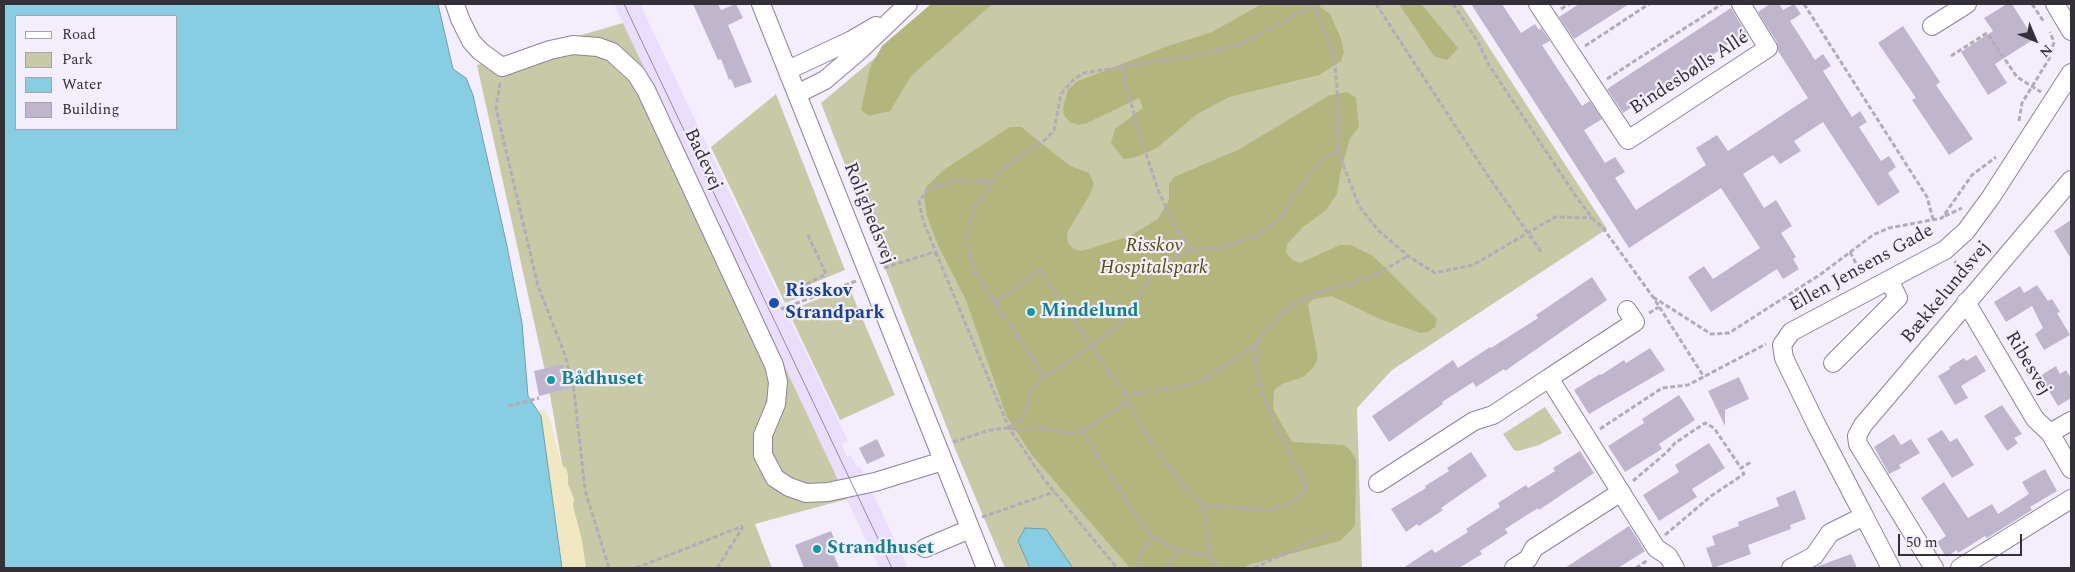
<!DOCTYPE html>
<html>
<head>
<meta charset="utf-8">
<style>
  body { margin:0 }
  #map { position:relative; width:2075px; height:572px; overflow:hidden; background:#f4eefc; font-family:Spectral,serif }
  canvas { display:block }
  .frame { position:absolute; inset:0; border:5px solid #343039; pointer-events:none }
  .legend { position:absolute; left:15px; top:15px; width:162px; height:115px; box-sizing:border-box; background:#f4eefc; border:1px solid #a7a2ae; margin:0; padding:6px 9px; list-style:none; font-size:15px; color:#343039 }
  .legend li { display:flex; align-items:center; gap:10px; height:25px }
  .legend b { width:25px; border:1px solid #a7a2ae }
  .north { position:absolute; left:2010px; top:15px; width:50px; height:50px; -webkit-text-stroke:4px #f4eefc; paint-order:stroke; rotate:135deg; font-size:14px; font-weight:700; line-height:20px; text-align:center; color:#343039 }
  .north::after { content:''; display:block; margin:auto; width:18px; height:22px; background:#343039; clip-path:polygon(50% 0,100% 100%,50% 72%,0 100%) }
  .scale { position:absolute; left:1898px; top:534px; width:124px; height:22px; box-sizing:border-box; border:2px solid #343039; border-top:0; padding-left:6px; font-size:15px; line-height:18px; white-space:nowrap; color:#343039; -webkit-text-stroke:4px #f4eefc; paint-order:stroke }
</style>
</head>
<body>
<div id="map">
<canvas width="2075" height="572"></canvas>
<div class="frame"></div>
<ul class="legend">
<li><b style="height:6px;background:#fff"></b>Road</li>
<li><b style="height:14px;background:#c7c9a7"></b>Park</li>
<li><b style="height:14px;background:#87cee3"></b>Water</li>
<li><b style="height:14px;background:#bfb6cd"></b>Building</li>
</ul>
<div class="north">N</div>
<div class="scale">50 m</div>
</div>
<script>
const g = document.querySelector('canvas').getContext('2d');
g.lineJoin = 'round';
function fill(path, color) {
  g.fillStyle = color;
  g.fill(path, 'evenodd');
}
function shape(rows) {
  const path = new Path2D();
  for (const r of rows) {
    path.moveTo(r[0], r[1]);
    for (let i = 2; i < r.length; i += 2) path.lineTo(r[i], r[i + 1]);
  }
  return path;
}
function strokePath(path, color, width, dash) {
  g.strokeStyle = color;
  g.lineWidth = width;
  g.lineCap = dash ? 'butt' : 'round';
  g.setLineDash(dash || []);
  g.stroke(path);
}
function write(font, color, halo, rows, align = 'center') {
  g.font = font + ' Spectral,serif';
  g.lineWidth = 4.5;
  g.setLineDash([]);
  g.textBaseline = 'middle';
  g.strokeStyle = halo;
  g.fillStyle = color;
  for (const [text, x, y, turn = 0] of rows) {
    g.save();
    g.translate(x, y);
    g.rotate((+turn || 0) * Math.PI / 180);
    g.textAlign = isNaN(turn) ? turn : align;
    if (halo) g.strokeText(text, 0, 0);
    g.fillText(text, 0, 0);
    g.restore();
  }
}
const built = shape([
  [614,4,640,4,848,441,842,444,847,457,851,455,857,468,860,466,908,568,879,568]
]);
const green = shape([
  [939,4,1461,4,1607,229,1392,370,1357,408,1362,568,1005,568,956,451,821,103],
  [623,23,847,499,755,524,772,568,580,568,549,389,477,65],
  [776,94,845,270,806,286,809,294,785,303,711,147],
  [849,287,895,395,840,420,788,311],
  [1545,407,1562,433,1539,445,1518,451,1514,450,1503,434]
]);
const forest = shape([
  [931,4,992,4,911,76,890,111,869,116,861,110,870,68,882,46],
  [1262,4,1316,4,1330,14,1341,39,1344,52,1341,61,1319,75,1229,97,1197,114,1157,148,1136,157,1124,159,1111,143,1115,129,1143,108,1139,98,1087,123,1078,125,1070,122,1064,115,1063,108,1068,90,1076,82,1168,46,1212,32],
  [1399,4,1421,4,1458,48,1447,60,1434,56],
  [1347,92,1356,98,1359,127,1350,138,1340,174,1337,194,1326,210,1303,227,1287,244,1286,252,1292,260,1300,263,1340,245,1351,245,1373,256,1437,319,1435,327,1427,332,1420,333,1380,319,1332,296,1313,299,1308,305,1318,358,1313,368,1303,377,1282,384,1274,390,1273,409,1292,442,1344,445,1350,450,1356,460,1355,526,1340,541,1251,564,1242,568,1130,568,1032,455,1007,417,966,300,938,245,927,216,924,196,926,187,945,169,1010,127,1021,127,1070,166,1089,173,1094,184,1089,196,1067,233,1068,243,1074,249,1082,251,1130,236,1158,219,1169,200,1169,184,1174,177,1238,150,1328,96]
]);
const sand = shape([
  [539,410,543,410,549,416,562,466,566,468,568,475,568,484,574,499,573,506,582,540,586,568,561,568,558,531]
]);
const water = shape([
  [4,4,438,4,453,69,466,78,473,95,507,246,522,323,528,396,541,416,562,568,4,568,4,4],
  [16,16,176,16,176,129,16,129,16,16],
  [1025,528,1046,529,1073,568,1030,568,1018,541,1025,528]
]);
const building = shape([
  [693,4,718,4,721,10,736,4,743,18,728,25,752,82,735,88,731,79,729,80,721,59,718,60],
  [1471,4,1502,4,1521,33,1535,24,1539,30,1541,28,1550,41,1542,45,1582,106,1590,101,1602,119,1584,130,1605,163,1615,157,1625,172,1615,178,1636,210,1706,165,1696,148,1717,135,1728,151,1808,98,1778,51,1777,42,1758,12,1770,4,1779,4,1783,10,1794,4,1801,14,1790,21,1815,60,1823,54,1831,66,1823,71,1852,117,1860,111,1867,122,1859,127,1881,161,1889,156,1896,167,1888,173,1900,192,1878,206,1823,122,1794,141,1801,151,1780,164,1773,155,1743,174,1764,208,1776,200,1792,226,1781,233,1796,257,1793,259,1799,269,1783,279,1777,269,1711,312,1688,277,1704,266,1713,279,1760,248,1721,188,1629,248],
  [1579,4,1629,4,1574,39,1559,17],
  [2007,4,2012,4,2034,39,1995,64,2007,83,1988,95,1961,52,1993,31,1984,18],
  [1731,8,1746,33,1623,113,1607,89],
  [1903,26,1940,82,1936,85,1973,139,1949,155,1912,100,1916,98,1878,43],
  [2071,220,2071,259,2054,231],
  [1592,277,1607,300,1505,371,1504,369,1476,387,1473,382,1442,402,1443,404,1389,442,1372,416,1453,360,1458,368,1490,347,1491,348,1538,318,1536,315],
  [2037,285,2048,301,2052,299,2060,312,2057,313,2070,335,2044,350,2035,334,2043,328,2032,306,2006,322,1994,302,2020,286,2024,293],
  [1650,348,1665,370,1589,414,1574,390,1600,374,1601,375,1624,360,1626,363],
  [1976,355,1986,371,1961,386,1968,398,1955,405,1938,376,1950,369,1949,367,1964,358,1966,361],
  [563,364,570,388,539,396,534,371],
  [2056,366,2060,374,2066,370,2071,378,2071,398,2058,406,2040,376],
  [1739,377,1749,399,1725,410,1725,426,1708,391],
  [1679,395,1695,420,1659,444,1662,449,1625,472,1608,446,1644,423,1642,419],
  [2002,405,2022,434,2014,438,2018,443,2007,451,1984,416],
  [1942,430,1950,442,1957,438,1974,465,1952,478,1927,439],
  [1894,434,1901,445,1911,439,1920,453,1899,465,1901,468,1889,474,1874,447],
  [877,439,885,456,867,464,859,448],
  [1709,443,1725,468,1692,489,1697,497,1659,521,1643,495,1679,472,1675,465],
  [1580,451,1594,473,1539,510,1538,508,1505,529,1508,533,1480,551,1482,554,1459,568,1403,568,1432,549,1435,553,1468,532,1466,529,1500,507,1498,503,1526,485,1528,488,1555,471,1553,468],
  [1471,452,1487,476,1441,508,1443,510,1419,526,1417,524,1406,532,1391,509,1426,488,1425,486,1449,471,1447,468],
  [2045,469,2057,491,2030,507,2032,510,1987,538,1985,536,1958,553,1957,550,1946,557,1937,542,1946,536,1921,498,1944,482,1968,518,1992,504,1998,514,2029,494,2022,482],
  [1795,490,1806,519,1790,525,1791,529,1748,545,1751,554,1713,568,1706,548,1715,545,1712,536,1739,526,1738,522,1779,506,1776,498],
  [1629,526,1645,551,1618,568,1565,568],
  [831,531,840,552,834,555,839,568,804,568,795,545],
  [1851,554,1857,568,1817,568,1816,567]
]);
const path = shape([
  [1319,4,1317,12,1334,55,1337,87,1338,149,1342,162,1359,206,1378,230,1408,256,1435,273,1473,265,1555,217,1592,218],
  [1376,4,1482,167,1542,253],
  [1453,4,1477,40,1489,65,1575,195,1592,218,1603,228,1653,297,1704,377],
  [1804,4,1927,197,1933,219],
  [2032,4,2044,22],
  [1561,9,1569,4],
  [1585,46,1649,4],
  [1951,56,1987,33,2017,77,2041,92],
  [1122,67,1137,126,1158,190,1173,222,1184,240,1193,250],
  [1607,79,1722,4],
  [500,83,496,108,538,286,565,355,574,391,585,490,609,568],
  [2019,121,2022,103,2049,59,2054,42,2050,32],
  [992,181,975,207,967,234,970,254,976,274,1045,377,1091,346,1120,324,1156,270,1175,257,1193,250,1221,248,1258,235,1274,224,1286,210,1297,190,1317,165,1338,149],
  [1945,216,1962,208],
  [808,235,826,274,807,284,813,297],
  [1850,252,1862,275],
  [937,255,923,221,919,201,929,188,957,181,992,181,1002,169,1046,139,1054,130,1061,94,1073,80,1084,73,1208,53,1240,44,1274,27,1314,4],
  [1955,261,1963,281],
  [884,268,931,253,937,255,1009,428,1043,478,1117,568],
  [1653,297,1711,334,1729,333,1821,274,1873,235,1889,228,1942,218,1972,175,1996,157],
  [995,302,1040,271,1125,395,1139,423,1179,481,1203,506,1267,510,1288,505,1302,495,1306,486,1269,412,1259,383,1255,361,1256,344,1266,329,1281,314,1299,301,1323,291,1352,283,1377,274,1408,256],
  [781,309,856,281],
  [1649,313,1659,307],
  [1125,395,1185,386,1207,378,1256,344],
  [508,406,539,398],
  [1009,428,1023,417,1032,390,1044,377],
  [1600,429,1662,388,1688,385,1766,344],
  [1082,431,1144,527,1153,536,1158,540,1178,550,1211,556],
  [953,442,990,430,1009,428,1024,431,1035,427,1073,434,1082,431,1128,401],
  [1633,481,1667,452,1675,443,1705,423,1714,428,1741,468],
  [1203,506,1211,556,1217,568],
  [982,517,1054,492],
  [1665,535,1711,496,1744,474,1741,468,1751,462],
  [636,568,743,526],
  [717,568,743,527],
  [1141,568,1138,563,1139,555,1153,536],
  [1165,568,1176,556,1178,550],
  [1254,568,1331,533],
  [1636,568,1648,560]
]);
const minor = shape([
  [455,4,460,19,471,41,480,51,502,67,550,50,573,45,598,47,612,52,636,74,646,90,774,365,778,382,776,404,763,435,763,455,775,478,789,487,806,493,828,492,875,482,943,461],
  [761,4,986,568],
  [1538,4,1628,140,1768,48,1741,4],
  [2055,4,2071,31],
  [1932,26,1967,4],
  [788,70,852,40,876,26],
  [797,94,825,80,859,51,908,4],
  [1966,302,2035,419,2050,433,2071,469],
  [1627,310,1635,322,1549,378,1656,548,1668,556,1675,568],
  [1833,363,1898,298,1889,280],
  [2050,433,2071,421],
  [1378,483,1474,421,1493,415,1549,378],
  [1864,516,1891,568],
  [925,548,970,529],
  [1514,568,1528,559,1534,548,1621,492],
  [1791,568,1814,556,1830,533,1864,516,1816,424,1784,358,1782,345,1791,332,1945,250,1966,231,1991,197,2071,73],
  [1934,568,1858,444,1857,436,1863,425,2071,180],
  [1960,568,2071,499]
]);
const tram = shape([
  [624,4,892,568]
]);
const markers = [
  [774,303,6,"#1a4fb4"],
  [1031,312,5,"#0f9aa8"],
  [551,380,5,"#0f9aa8"],
  [817,549,5,"#0f9aa8"]
];
const streetNames = [
  ["Bindesbølls Allé",1690,74,-33],
  ["Badevej",702,160,65],
  ["Rolighedsvej",868,214,68],
  ["Ellen Jensens Gade",1862,269,-29],
  ["Bækkelundsvej",1947,293,-50],
  ["Ribesvej",2027,364,59]
];
const parkNames = [
  ["Risskov",1154,247],
  ["Hospitalspark",1154,269]
];
const transitNames = [
  ["Risskov",785,292],
  ["Strandpark",785,314]
];
const cultureNames = [
  ["Mindelund",1041,312],
  ["Bådhuset",561,380],
  ["Strandhuset",827,549]
];
fill(built, '#ebdefd');
fill(green, '#c7c9a7');
fill(forest, '#b2b57c');
fill(sand, '#f1e7c2');
fill(water, '#87cee3');
strokePath(water, '#6e9fb0', 1);
fill(building, '#bfb6cd');
strokePath(minor, '#8d8399', 20);
strokePath(path, '#b2acb9', 3, [5, 2.5]);
strokePath(minor, '#fff', 18);
strokePath(tram, '#918c97', 1);
for (const [x, y, r, color] of markers) {
  const dot = new Path2D();
  dot.arc(x, y, r, 0, 2 * Math.PI);
  g.fillStyle = color;
  g.fill(dot);
  strokePath(dot, '#f4eefc', 2);
}
write('19px', '#343039', '#f4eefc', streetNames);
write('italic 19px', '#4e500b', '#f4eefc', parkNames);
write('bold 19px', '#164399', '#f4eefc', transitNames, 'left');
write('bold 19px', '#0d838f', '#f4eefc', cultureNames, 'left');
</script>
</body>
</html>
